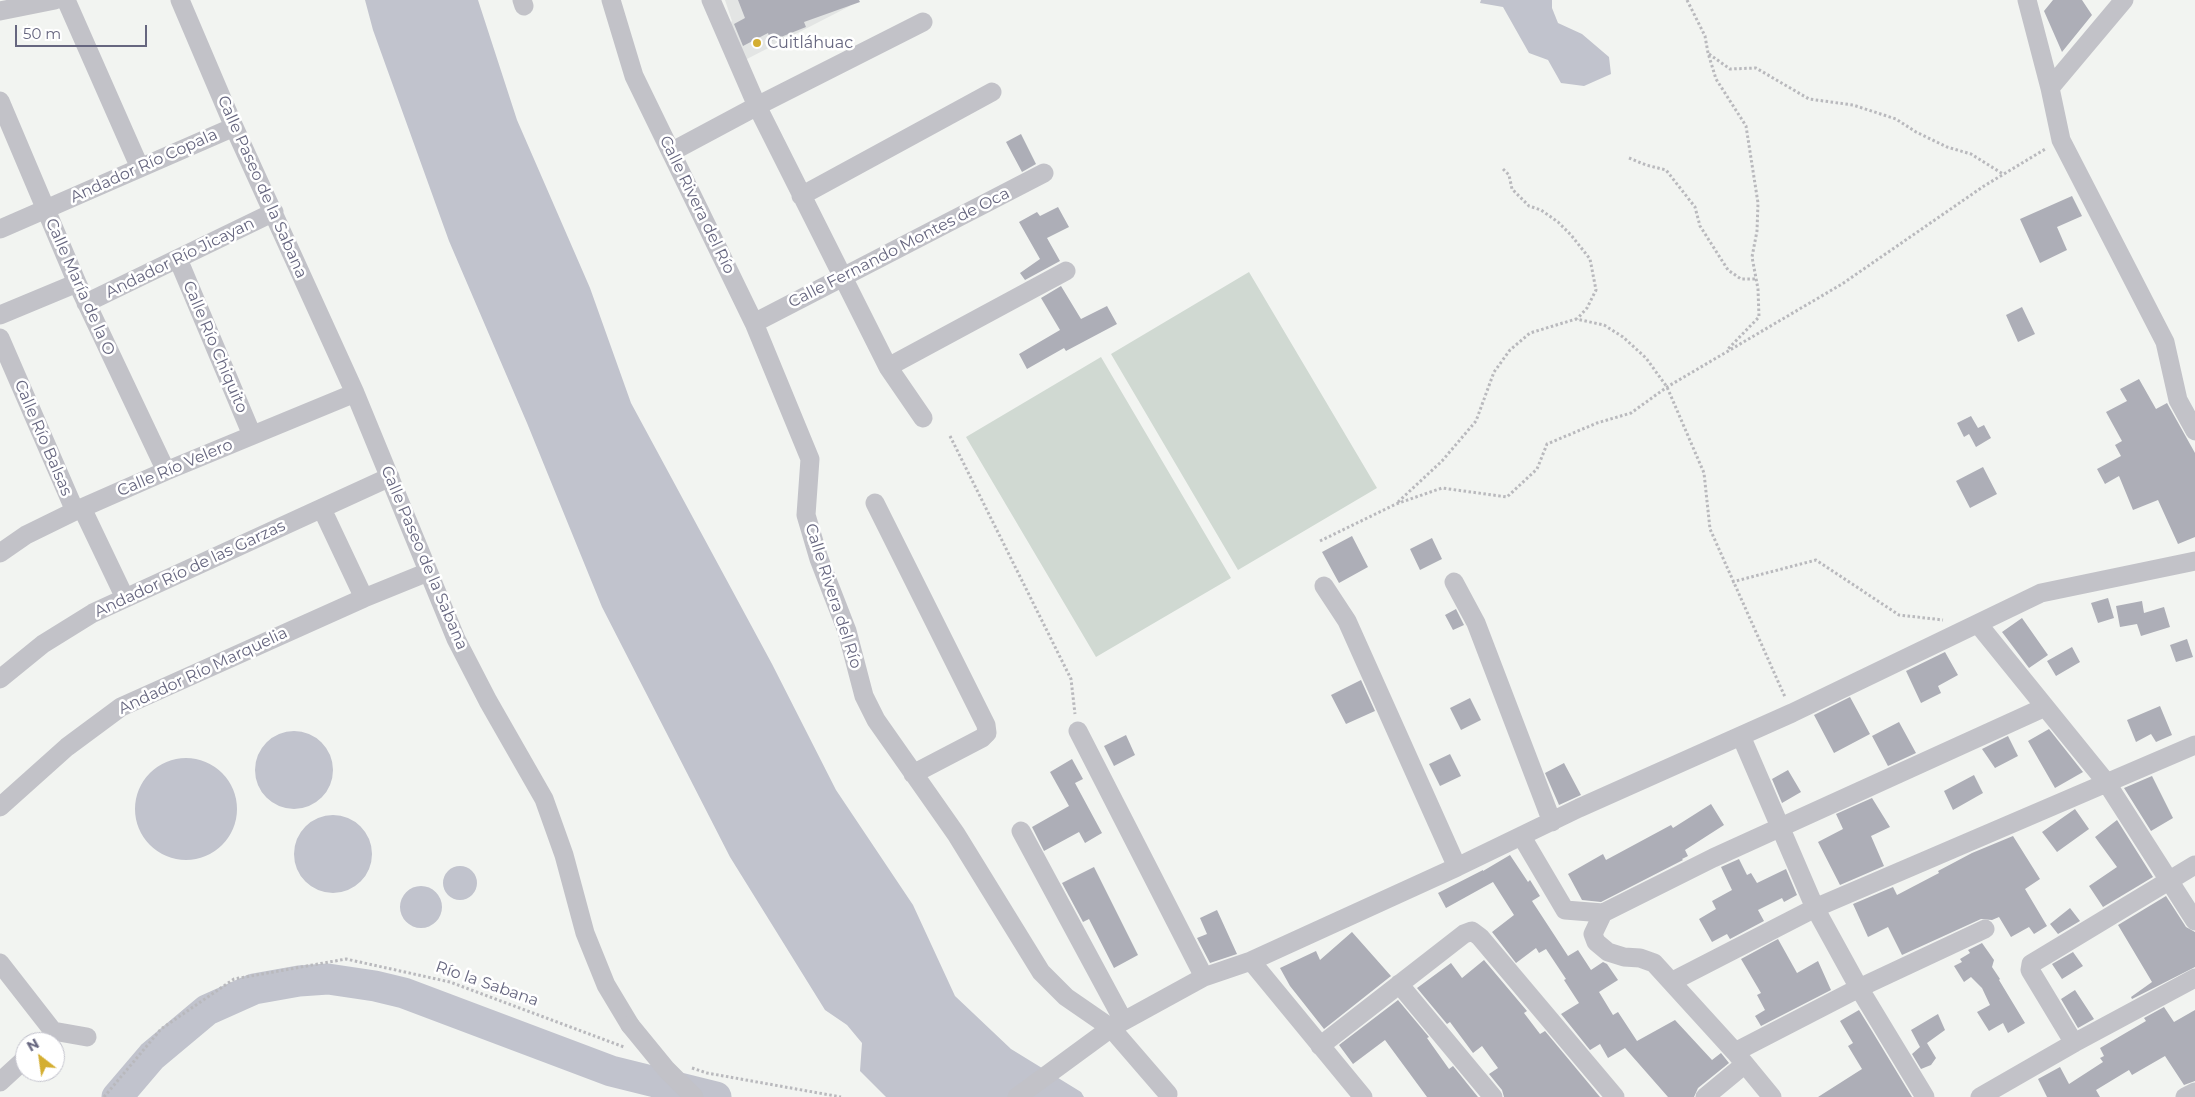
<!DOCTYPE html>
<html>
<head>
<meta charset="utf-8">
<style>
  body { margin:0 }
  #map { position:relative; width:2195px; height:1097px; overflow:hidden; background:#f2f4f1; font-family:Montserrat,sans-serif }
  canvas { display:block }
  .north { position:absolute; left:15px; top:1032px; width:50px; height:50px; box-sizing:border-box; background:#fff; border:1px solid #c2c2cc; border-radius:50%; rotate:330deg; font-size:14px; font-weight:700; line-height:20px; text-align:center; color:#66667f }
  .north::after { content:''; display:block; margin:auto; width:18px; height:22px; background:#d4ae31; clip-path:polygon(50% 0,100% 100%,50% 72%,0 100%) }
  .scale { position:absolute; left:15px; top:25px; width:132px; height:22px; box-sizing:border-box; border:2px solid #66667f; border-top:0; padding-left:6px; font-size:15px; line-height:18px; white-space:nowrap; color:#66667f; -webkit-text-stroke:4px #fff; paint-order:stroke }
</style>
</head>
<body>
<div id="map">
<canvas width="2195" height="1097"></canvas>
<div class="north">N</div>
<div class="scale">50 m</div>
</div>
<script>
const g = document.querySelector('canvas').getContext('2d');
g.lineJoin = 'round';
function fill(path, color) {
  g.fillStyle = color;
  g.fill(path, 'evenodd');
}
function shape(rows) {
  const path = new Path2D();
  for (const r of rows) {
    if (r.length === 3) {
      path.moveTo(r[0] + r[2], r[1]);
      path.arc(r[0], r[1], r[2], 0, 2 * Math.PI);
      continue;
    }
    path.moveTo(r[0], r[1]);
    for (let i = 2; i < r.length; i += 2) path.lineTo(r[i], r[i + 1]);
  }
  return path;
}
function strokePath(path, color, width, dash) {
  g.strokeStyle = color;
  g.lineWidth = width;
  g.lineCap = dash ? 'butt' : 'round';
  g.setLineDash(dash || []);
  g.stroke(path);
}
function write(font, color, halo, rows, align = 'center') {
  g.font = font + ' Montserrat,sans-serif';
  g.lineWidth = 5;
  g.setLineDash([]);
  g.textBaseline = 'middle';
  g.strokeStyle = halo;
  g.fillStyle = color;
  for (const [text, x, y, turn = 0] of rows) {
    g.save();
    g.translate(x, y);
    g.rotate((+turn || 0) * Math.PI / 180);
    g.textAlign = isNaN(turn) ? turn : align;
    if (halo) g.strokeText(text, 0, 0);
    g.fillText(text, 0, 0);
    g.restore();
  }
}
const built = shape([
  [725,0,848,0,850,6,745,60,727,26,732,21]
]);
const green = shape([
  [1249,272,1377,488,1238,570,1111,354],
  [1101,357,1231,578,1096,657,966,437]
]);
const water = shape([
  [365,0,478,0,517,120,590,288,631,403,772,664,836,790,913,905,955,996,1011,1049,1081,1092,1084,1097,886,1097,860,1071,862,1043,847,1025,825,1010,730,857,602,607,527,423,449,241,373,30],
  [1481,0,1552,0,1552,8,1558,23,1582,34,1609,57,1611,74,1584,86,1561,83,1548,60,1529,53,1503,7,1480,3],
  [294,770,39],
  [186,809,51],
  [333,854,39],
  [460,883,17],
  [421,907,21]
]);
const river = shape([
  [117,1097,152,1056,207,1010,254,989,299,981,328,979,375,986,404,993,611,1071,716,1097]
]);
const building = shape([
  [738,0,859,0,860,2,804,22,806,27,771,41,768,33,743,46,734,24,745,18],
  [2053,0,2082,0,2092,15,2062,52,2044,11],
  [1021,134,1036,164,1022,172,1006,142],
  [2072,196,2082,216,2057,227,2067,250,2040,263,2020,219],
  [1058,207,1069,227,1047,238,1060,261,1025,280,1020,273,1040,259,1019,222,1037,212,1040,216],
  [1061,286,1081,319,1107,306,1117,324,1066,351,1064,348,1027,369,1019,354,1060,330,1041,298],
  [2022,307,2035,334,2018,342,2006,315],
  [2139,379,2156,409,2167,403,2195,453,2195,537,2178,544,2158,500,2133,510,2119,476,2105,484,2097,469,2121,456,2115,445,2122,441,2106,412,2127,401,2120,389],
  [1971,416,1978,428,1984,425,1991,438,1976,447,1969,434,1964,437,1957,423],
  [1983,467,1997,494,1970,508,1956,481],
  [1352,536,1368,567,1339,583,1322,552],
  [1432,538,1442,559,1420,570,1410,549],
  [2108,598,2114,618,2098,623,2091,603],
  [2142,601,2144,613,2164,607,2170,627,2141,636,2137,624,2120,627,2116,606],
  [1456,609,1464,625,1453,630,1445,615],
  [2022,618,2048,655,2029,668,2002,632],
  [2187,639,2193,657,2176,662,2170,645],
  [2072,647,2080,662,2056,676,2047,661],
  [1945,652,1958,675,1938,686,1941,693,1921,703,1906,671],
  [1361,680,1375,711,1346,724,1331,695],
  [1850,697,1870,734,1834,753,1814,715],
  [1470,698,1481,720,1461,730,1450,708],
  [2160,706,2172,735,2156,742,2151,734,2136,742,2127,720],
  [1899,722,1916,753,1888,766,1872,736],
  [2049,729,2083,772,2055,788,2028,741],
  [1126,735,1135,755,1114,766,1104,746],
  [2008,736,2018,756,1995,768,1982,749],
  [1450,754,1461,776,1440,786,1429,764],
  [1072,759,1083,779,1075,783,1102,833,1085,843,1079,832,1044,851,1032,827,1069,806,1050,772],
  [1564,763,1581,795,1559,805,1545,773],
  [1788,770,1801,792,1782,803,1772,779],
  [1974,775,1983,793,1953,810,1944,791],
  [2152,776,2173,818,2151,831,2124,788],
  [1872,798,1890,827,1871,836,1884,866,1840,885,1818,842,1843,829,1836,814],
  [1711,804,1724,825,1685,850,1688,856,1682,859,1683,860,1601,902,1582,900,1568,874,1603,854,1606,860,1671,825,1673,828],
  [2075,809,2089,829,2057,852,2042,832],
  [2117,820,2153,877,2103,907,2089,886,2117,867,2095,837],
  [2013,836,2040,879,2025,889,2047,926,2034,934,2029,927,2011,937,1999,917,1992,920,1981,919,1902,955,1888,927,1868,937,1853,904,1893,887,1897,895,1939,873,1938,871,1972,853],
  [1510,855,1528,882,1530,880,1540,896,1532,901,1568,956,1578,950,1591,970,1603,962,1607,964,1618,980,1599,992,1613,1015,1618,1012,1637,1041,1675,1020,1712,1060,1721,1053,1729,1063,1698,1088,1694,1097,1668,1097,1625,1048,1608,1058,1600,1044,1590,1050,1561,1014,1579,1003,1564,980,1566,979,1546,949,1539,953,1536,948,1516,963,1492,932,1514,915,1493,882,1446,908,1438,893,1483,870,1483,871],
  [1739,859,1747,875,1751,873,1757,883,1786,869,1797,895,1784,902,1782,898,1758,910,1764,921,1730,939,1727,934,1712,942,1699,919,1716,909,1712,901,1732,890,1721,867],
  [1094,867,1138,955,1114,968,1089,919,1083,922,1062,883],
  [2166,896,2186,927,2195,932,2195,967,2132,999,2131,997,2152,982,2118,925],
  [2070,908,2080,921,2058,934,2050,924],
  [1217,910,1237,954,1210,963,1197,938,1207,934,1200,918],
  [1352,932,1391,976,1324,1029,1290,986,1280,968,1316,951,1320,960],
  [1778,939,1797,973,1818,961,1831,990,1761,1026,1755,1016,1765,1010,1757,995,1761,993,1741,959],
  [1982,943,1994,960,1992,967,2000,979,1999,980,2025,1023,2008,1033,2003,1023,1989,1031,1977,1012,1990,1005,1982,988,1971,977,1964,982,1954,966,1962,962,1960,959,1970,953,1968,950],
  [2073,952,2083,966,2062,979,2052,964],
  [1484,960,1527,1011,1524,1013,1540,1034,1545,1031,1600,1097,1504,1097,1502,1090,1489,1074,1498,1068,1482,1046,1473,1053,1450,1022,1447,1024,1417,988,1451,963,1462,978],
  [2075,990,2094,1019,2078,1028,2061,999],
  [1398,1000,1429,1037,1427,1038,1449,1069,1453,1066,1478,1097,1427,1097,1385,1040,1353,1064,1339,1045],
  [2164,1007,2174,1022,2195,1010,2195,1081,2184,1085,2165,1056,2132,1075,2129,1070,2096,1090,2100,1097,2047,1097,2038,1079,2060,1067,2069,1084,2103,1062,2100,1058,2104,1056,2100,1048,2146,1021,2144,1018],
  [1859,1010,1872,1031,1912,1097,1818,1097,1862,1069,1848,1046,1853,1043,1840,1021],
  [1938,1014,1945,1030,1927,1043,1936,1058,1931,1065,1921,1069,1912,1054,1920,1047,1911,1030]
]);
const path = shape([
  [1687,0,1705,36,1708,53,1716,79,1746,126,1758,203,1757,231,1752,257,1758,289,1759,317,1727,350],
  [1709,54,1730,69,1756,68,1809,99,1853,105,1896,119,1916,132,1947,147,1971,154,2003,174],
  [1629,158,1646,165,1666,170,1695,207,1700,226,1728,270,1741,279,1756,279],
  [1503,169,1509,175,1512,189,1529,206,1541,210,1558,222,1571,235,1590,259,1596,290,1587,308,1577,319],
  [950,436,1071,679,1075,714],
  [1398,502,1442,461,1476,421,1494,372,1510,350,1530,333,1576,319,1604,325,1623,337,1646,358,1667,387,1704,473,1710,529,1785,697],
  [1320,541,1396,504,1442,488,1507,497,1537,469,1547,444,1597,423,1631,413,1667,387,1842,284,1984,186,2047,148],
  [1732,582,1816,560,1899,615,1943,620],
  [692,1068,707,1073,841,1097],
  [104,1097,161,1029,234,979,346,959,450,982,624,1047]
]);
const minor = shape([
  [66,0,140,168],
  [180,0,234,127,355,393,456,639,488,701,544,799,564,855,585,933,606,985,630,1025],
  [522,0,524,6],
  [611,0,634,76,754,323,810,459,806,515,819,559,847,631,864,696,876,720,956,834,1041,972,1066,997,1111,1028,1168,1094],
  [711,0,757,106,888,367,923,418],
  [2027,0,2050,88,2061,140,2165,342,2178,400,2195,431],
  [0,11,55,0],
  [2050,88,2124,0],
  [0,101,77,283,166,471],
  [671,152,757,106,923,22],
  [801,196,992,92],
  [0,229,234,127],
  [178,259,252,435],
  [86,303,274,212],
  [0,315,77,283],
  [754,323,1044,173],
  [0,338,75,511],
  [888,367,1066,271],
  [875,503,986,725,987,733,982,738,913,774],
  [82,508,125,598],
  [322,509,364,598],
  [0,553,26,535,75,511,166,471,355,393],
  [1454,582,1476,623,1552,822],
  [1324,586,1347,621,1457,867],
  [1978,624,2106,782,2195,921],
  [0,679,43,644,93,613,390,477],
  [1078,731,1204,977],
  [1741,736,1815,908,1859,988,1925,1097],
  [0,807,67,747,121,707,364,598,428,572],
  [1021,831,1123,1020],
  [1522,837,1565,910,1603,913,1713,858,2045,707],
  [1603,913,1593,934,1596,942,1608,952,1624,957,1640,958,1654,963,1735,1052,1772,1097],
  [1251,961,1363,1097],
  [0,963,53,1031],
  [1671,982,1815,908,2195,745],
  [1399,984,1493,1097],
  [53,1031,87,1037],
  [2074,1043,2030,970,2031,964,2195,865],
  [1320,1046,1464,934,1472,931,1480,937,1615,1097],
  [1735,1052,1859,988,1985,929],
  [0,1082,25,1059],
  [1017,1097,1111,1028,1204,977,1251,961,1457,867,1579,808,1792,713,2041,593,2195,561],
  [1705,1097,1745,1064],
  [1980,1097,2074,1043,2195,978],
  [2185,1097,2195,1092]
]);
const minorBridge = shape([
  [630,1025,666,1069,694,1097]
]);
const markers = [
  [757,43,5,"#d4ae31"]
];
const poiNames = [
  ["Cuitláhuac",767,43]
];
const streetNames = [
  ["Andador Río Copala",144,166,-24],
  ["Calle Paseo de la Sabana",262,187,66],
  ["Calle Rivera del Río",697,205,64],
  ["Calle Fernando Montes de Oca",899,248,-27],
  ["Andador Río Jicayan",180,258,-26],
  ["Calle María de la O",80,287,66],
  ["Calle Río Chiquito",215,347,67],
  ["Calle Río Balsas",43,438,67],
  ["Calle Río Velero",175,468,-23],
  ["Calle Paseo de la Sabana",424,558,67],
  ["Andador Río de las Garzas",190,569,-25],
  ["Calle Rivera del Río",833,596,72],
  ["Andador Río Marquelia",203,671,-25],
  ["Río la Sabana",487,984,19]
];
fill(built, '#e3e5e4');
fill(green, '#d0d9d2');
fill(water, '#c1c3cd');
strokePath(river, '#c1c3cd', 31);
fill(building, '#adaeb7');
strokePath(path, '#b9b9bd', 3, [2.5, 2.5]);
strokePath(minor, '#c2c2c8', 19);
strokePath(minorBridge, '#c2c2c8', 19);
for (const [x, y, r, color] of markers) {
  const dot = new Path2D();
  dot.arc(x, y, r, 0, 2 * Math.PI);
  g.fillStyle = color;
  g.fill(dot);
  strokePath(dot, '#fff', 2);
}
write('16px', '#66667f', '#fff', poiNames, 'left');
write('16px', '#66667f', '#fff', streetNames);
</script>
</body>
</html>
